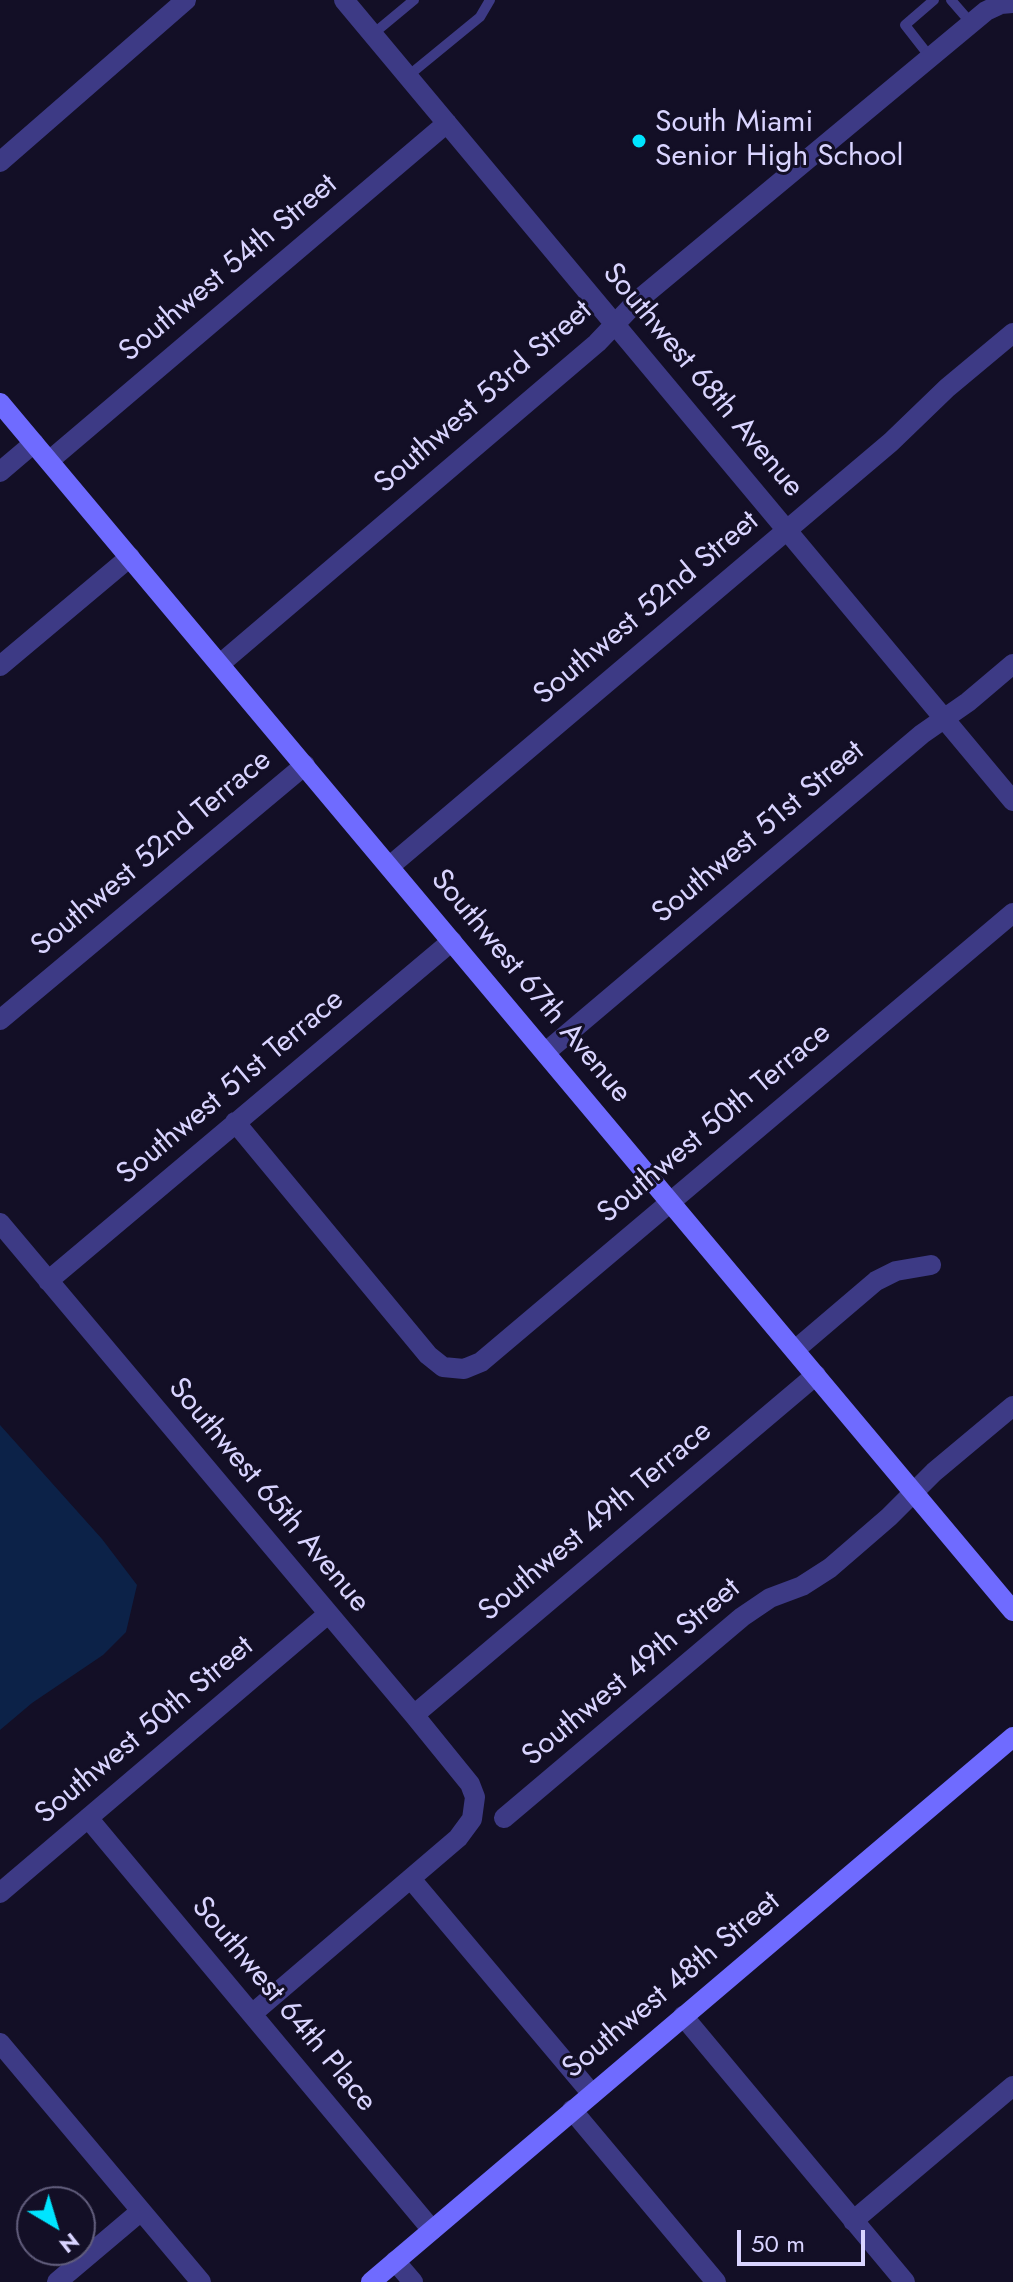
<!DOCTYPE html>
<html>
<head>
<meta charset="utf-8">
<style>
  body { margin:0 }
  #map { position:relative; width:1013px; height:2282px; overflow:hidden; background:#130f26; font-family:Jost,sans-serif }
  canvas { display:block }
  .north { position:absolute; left:16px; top:2186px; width:80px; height:80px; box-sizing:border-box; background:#130f26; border:2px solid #625e7d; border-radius:50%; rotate:142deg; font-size:22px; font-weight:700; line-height:32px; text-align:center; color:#d9d4ff }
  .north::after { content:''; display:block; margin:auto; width:28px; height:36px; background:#00e5ff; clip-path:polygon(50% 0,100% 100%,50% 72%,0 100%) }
  .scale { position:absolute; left:737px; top:2230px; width:128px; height:36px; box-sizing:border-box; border:4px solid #d9d4ff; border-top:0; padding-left:10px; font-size:24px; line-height:28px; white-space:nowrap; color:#d9d4ff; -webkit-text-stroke:6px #130f26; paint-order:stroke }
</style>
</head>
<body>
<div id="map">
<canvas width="1013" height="2282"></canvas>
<div class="north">N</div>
<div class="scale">50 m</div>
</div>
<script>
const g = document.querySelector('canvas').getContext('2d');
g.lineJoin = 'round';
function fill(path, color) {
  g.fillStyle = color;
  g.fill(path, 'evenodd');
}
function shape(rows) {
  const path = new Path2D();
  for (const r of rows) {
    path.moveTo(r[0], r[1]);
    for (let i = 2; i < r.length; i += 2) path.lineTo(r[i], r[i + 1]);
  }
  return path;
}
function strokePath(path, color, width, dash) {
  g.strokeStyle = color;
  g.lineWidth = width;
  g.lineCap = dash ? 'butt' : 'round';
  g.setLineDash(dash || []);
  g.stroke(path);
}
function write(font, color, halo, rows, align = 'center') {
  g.font = font + ' Jost,sans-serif';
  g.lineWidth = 6;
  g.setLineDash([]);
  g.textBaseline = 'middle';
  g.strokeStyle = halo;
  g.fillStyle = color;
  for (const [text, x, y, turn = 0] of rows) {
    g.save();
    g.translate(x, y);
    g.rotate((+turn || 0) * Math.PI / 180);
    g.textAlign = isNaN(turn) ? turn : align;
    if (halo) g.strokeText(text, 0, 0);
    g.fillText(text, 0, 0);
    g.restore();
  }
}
const water = shape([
  [0,1425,102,1539,137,1585,126,1632,103,1655,32,1703,0,1730]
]);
const lane = shape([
  [951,0,971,23],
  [373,34,414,0],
  [930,57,905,25,934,0],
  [408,76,480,17,490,0]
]);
const street = shape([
  [344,0,1013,801],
  [0,162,186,0],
  [49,461,447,123],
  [0,472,34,443],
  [220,664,597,343,637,301,986,11,1001,4,1013,3],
  [0,666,130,557],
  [390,866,891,442,947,388,1013,333],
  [0,1020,305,765],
  [546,1052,922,734,968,702,1013,664],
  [235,1122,428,1355,443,1367,464,1369,481,1362,1013,913],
  [0,1223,414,1715,470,1784,475,1797,472,1819,458,1838,252,2014],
  [48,1281,452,941],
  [795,1350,876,1281,896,1271,931,1265],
  [414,1715,816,1375],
  [88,1818,432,2230],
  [504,1818,742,1617,770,1598,802,1586,830,1568,889,1517,934,1472,1013,1406],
  [411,1879,592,2094],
  [0,1893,328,1614],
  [683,2016,905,2282],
  [0,2043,201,2282],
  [572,2110,716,2282],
  [853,2221,1013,2086],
  [395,2261,413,2282],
  [57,2282,141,2211]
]);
const secondary = shape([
  [0,403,1013,1611],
  [371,2282,1013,1737]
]);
const markers = [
  [639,141,8,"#00e5ff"]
];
const poiNames = [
  ["South Miami",655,124],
  ["Senior High School",655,158]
];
const streetNames = [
  ["Southwest 54th Street",229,269,-40],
  ["Southwest 68th Avenue",702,381,50],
  ["Southwest 53rd Street",484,398,-41],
  ["Southwest 52nd Street",647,609,-40],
  ["Southwest 51st Street",759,833,-40],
  ["Southwest 52nd Terrace",152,854,-40],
  ["Southwest 67th Avenue",530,987,50],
  ["Southwest 51st Terrace",231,1088,-40],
  ["Southwest 50th Terrace",715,1124,-40],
  ["Southwest 65th Avenue",268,1496,50],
  ["Southwest 49th Terrace",596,1522,-40],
  ["Southwest 49th Street",632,1673,-40],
  ["Southwest 50th Street",145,1731,-40],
  ["Southwest 48th Street",672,1986,-40],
  ["Southwest 64th Place",283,2005,50]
];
fill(water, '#0c2248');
strokePath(lane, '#3d3a85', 10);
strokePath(street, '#3d3a85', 20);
strokePath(secondary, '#6f6bff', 20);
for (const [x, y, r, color] of markers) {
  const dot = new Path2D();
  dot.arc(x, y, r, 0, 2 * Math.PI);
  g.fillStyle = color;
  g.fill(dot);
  strokePath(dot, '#130f26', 3);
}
write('30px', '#d9d4ff', '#130f26', poiNames, 'left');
write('30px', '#d9d4ff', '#130f26', streetNames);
</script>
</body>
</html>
